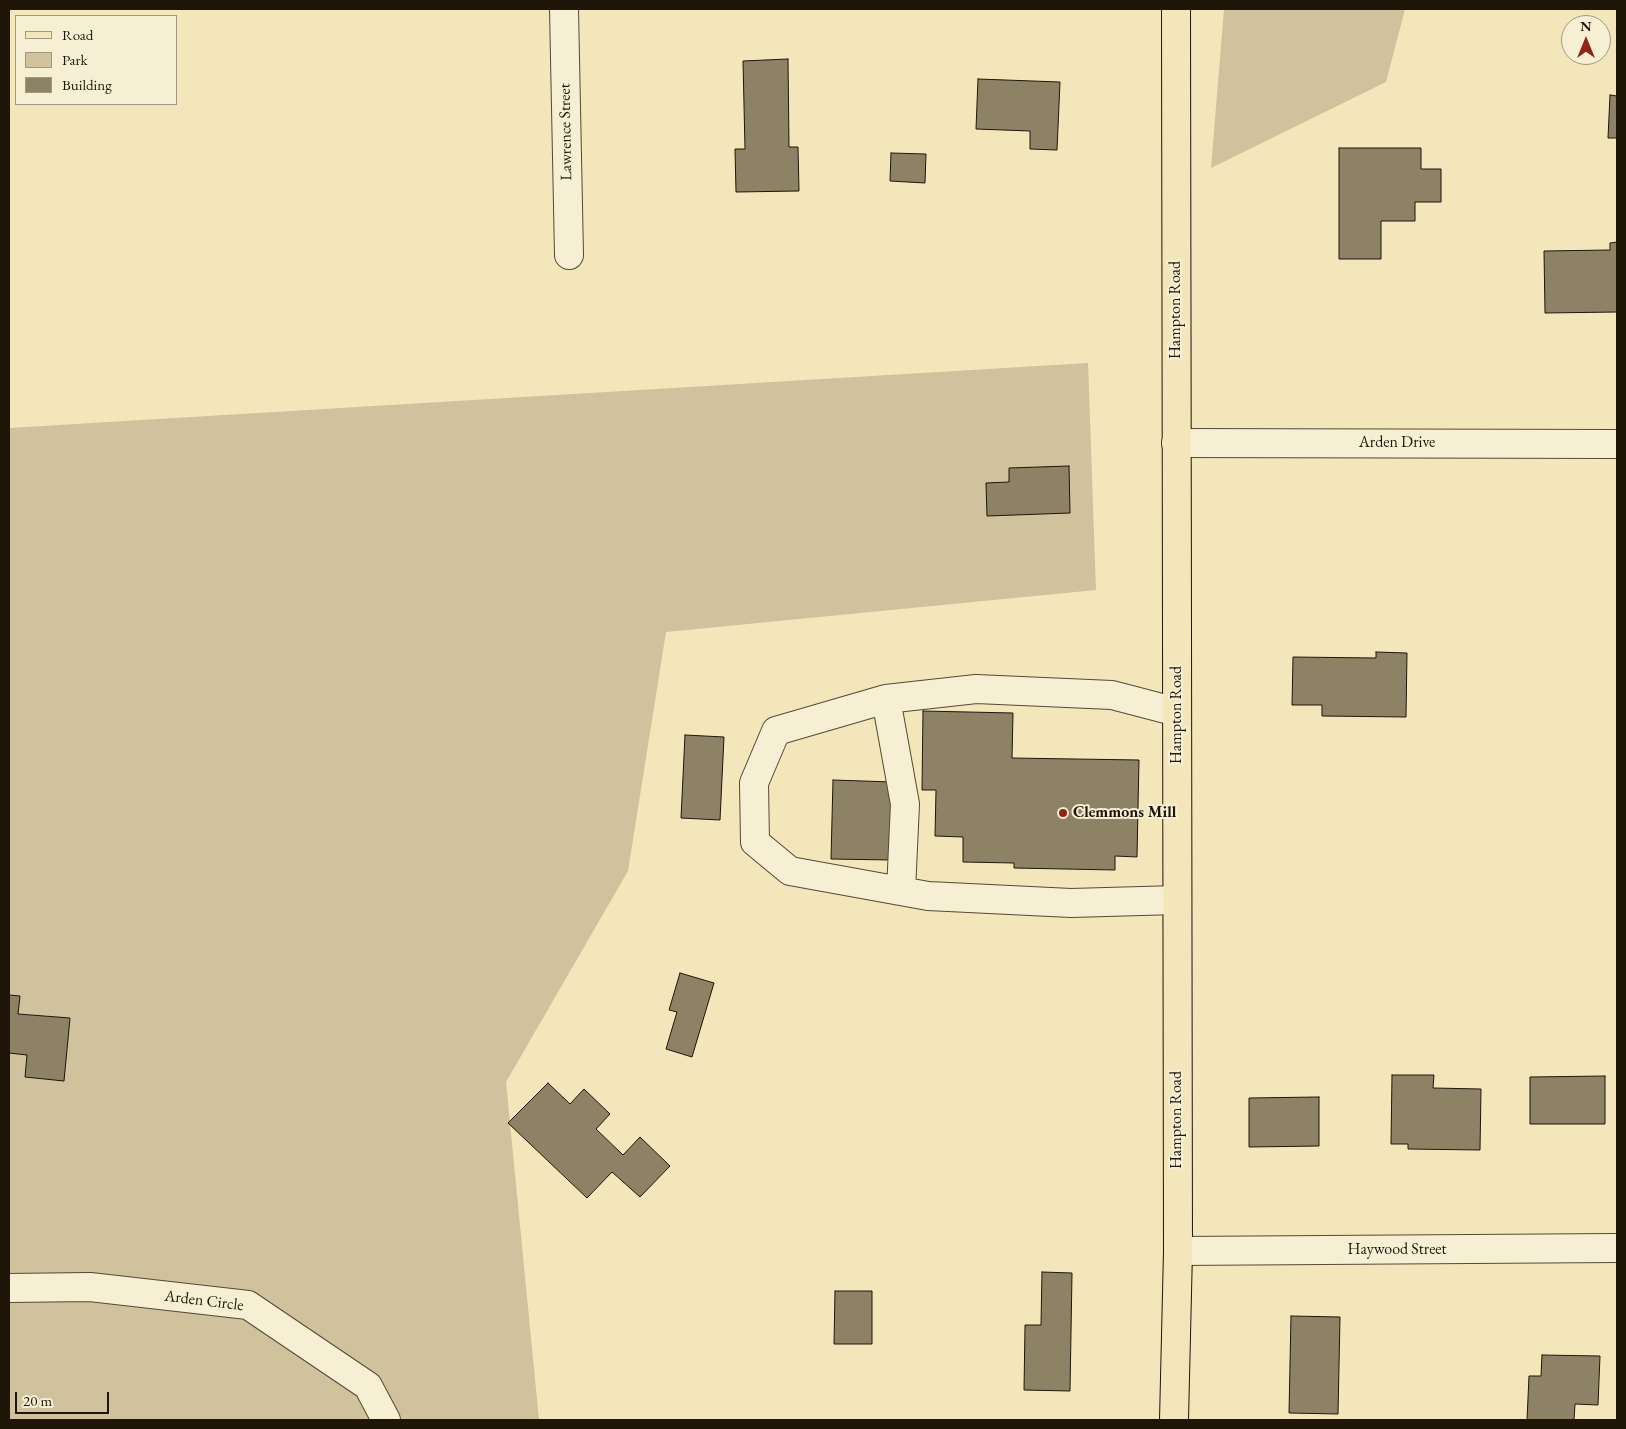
<!DOCTYPE html>
<html>
<head>
<meta charset="utf-8">
<style>
  body { margin:0 }
  #map { position:relative; width:1626px; height:1429px; overflow:hidden; background:#f3e6bb; font-family:"EB Garamond",serif }
  canvas { display:block }
  .frame { position:absolute; inset:0; border:10px solid #1f1509; pointer-events:none }
  .legend { position:absolute; left:15px; top:15px; width:162px; height:90px; box-sizing:border-box; background:#f7efd3; border:1px solid #a19882; margin:0; padding:6px 9px; list-style:none; font-size:15px; color:#1f1509 }
  .legend li { display:flex; align-items:center; gap:10px; height:25px }
  .legend b { width:25px; border:1px solid #a19882 }
  .north { position:absolute; left:1561px; top:15px; width:50px; height:50px; box-sizing:border-box; background:#f7efd3; border:1px solid #a19882; border-radius:50%; rotate:0deg; font-size:14px; font-weight:700; line-height:20px; text-align:center; color:#1f1509 }
  .north::after { content:''; display:block; margin:auto; width:18px; height:22px; background:#8f2418; clip-path:polygon(50% 0,100% 100%,50% 72%,0 100%) }
  .scale { position:absolute; left:15px; top:1392px; width:94px; height:22px; box-sizing:border-box; border:2px solid #1f1509; border-top:0; padding-left:6px; font-size:15px; line-height:18px; white-space:nowrap; color:#1f1509; -webkit-text-stroke:4px #f7efd3; paint-order:stroke }
</style>
</head>
<body>
<div id="map">
<canvas width="1626" height="1429"></canvas>
<div class="frame"></div>
<ul class="legend">
<li><b style="height:6px;background:#f3e6bb"></b>Road</li>
<li><b style="height:14px;background:#cfc29d"></b>Park</li>
<li><b style="height:14px;background:#8d8266"></b>Building</li>
</ul>
<div class="north">N</div>
<div class="scale">20 m</div>
</div>
<script>
const g = document.querySelector('canvas').getContext('2d');
g.lineJoin = 'round';
function fill(path, color) {
  g.fillStyle = color;
  g.fill(path, 'evenodd');
}
function shape(rows) {
  const path = new Path2D();
  for (const r of rows) {
    path.moveTo(r[0], r[1]);
    for (let i = 2; i < r.length; i += 2) path.lineTo(r[i], r[i + 1]);
  }
  return path;
}
function strokePath(path, color, width, dash) {
  g.strokeStyle = color;
  g.lineWidth = width;
  g.lineCap = dash ? 'butt' : 'round';
  g.setLineDash(dash || []);
  g.stroke(path);
}
function write(font, color, halo, rows, align = 'center') {
  g.font = font + ' "EB Garamond",serif';
  g.lineWidth = 4;
  g.setLineDash([]);
  g.textBaseline = 'middle';
  g.strokeStyle = halo;
  g.fillStyle = color;
  for (const [text, x, y, turn = 0] of rows) {
    g.save();
    g.translate(x, y);
    g.rotate((+turn || 0) * Math.PI / 180);
    g.textAlign = isNaN(turn) ? turn : align;
    if (halo) g.strokeText(text, 0, 0);
    g.fillText(text, 0, 0);
    g.restore();
  }
}
const green = shape([
  [1224,9,1405,9,1386,82,1211,168],
  [1088,363,1096,590,666,632,628,871,506,1082,539,1420,9,1420,9,428]
]);
const building = shape([
  [788,59,789,147,798,147,799,191,736,192,735,149,745,149,743,61,788,59],
  [978,79,1060,82,1057,150,1030,149,1030,131,976,129,978,79],
  [1610,95,1617,96,1617,138,1608,138,1610,95],
  [1339,148,1421,148,1421,169,1441,169,1441,202,1415,202,1415,221,1381,221,1381,259,1339,259,1339,148],
  [891,153,926,154,925,183,890,181,891,153],
  [1617,242,1617,312,1545,313,1544,251,1610,250,1610,243,1617,242],
  [1069,466,1070,513,987,516,986,483,1009,482,1009,468,1069,466],
  [1376,652,1407,653,1406,717,1322,716,1322,705,1292,705,1293,657,1376,658,1376,652],
  [923,711,1013,713,1012,758,1139,760,1137,857,1115,856,1115,870,1014,868,1014,863,963,862,963,837,935,836,936,790,922,790,923,711],
  [685,735,724,737,720,820,681,818,685,735],
  [833,780,893,782,891,860,831,859,833,780],
  [680,973,714,983,692,1057,666,1049,677,1012,669,1010,680,973],
  [9,995,20,996,18,1014,70,1018,64,1081,25,1077,27,1055,9,1053,9,995],
  [1392,1075,1434,1075,1433,1088,1481,1089,1480,1150,1408,1149,1408,1144,1391,1144,1392,1075],
  [1605,1076,1605,1124,1530,1124,1530,1077,1605,1076],
  [548,1083,570,1104,584,1089,610,1114,596,1129,623,1155,640,1137,670,1166,640,1197,612,1172,587,1198,508,1123,548,1083],
  [1319,1097,1319,1146,1249,1147,1249,1098,1319,1097],
  [1042,1272,1072,1273,1070,1391,1024,1390,1025,1325,1041,1325,1042,1272],
  [835,1291,872,1291,872,1344,834,1344,835,1291],
  [1291,1316,1340,1317,1338,1414,1289,1413,1291,1316],
  [1542,1355,1600,1356,1598,1405,1575,1404,1574,1420,1527,1420,1529,1376,1541,1376,1542,1355]
]);
const minor = shape([
  [564,9,569,255],
  [1176,443,1617,444],
  [886,699,905,804,901,891],
  [1177,712,1112,695,976,689,886,699,776,731,754,783,755,842,790,871,928,896,1071,903,1177,900],
  [1178,1251,1617,1248],
  [9,1288,90,1287,248,1305,368,1386,386,1420]
]);
const major = shape([
  [1174,1420,1178,1251,1176,9]
]);
const markers = [
  [1063,813,5,"#8f2418"]
];
const streetNames = [
  ["Lawrence Street",566,132,-91],
  ["Hampton Road",1176,310,-90],
  ["Arden Drive",1397,443],
  ["Hampton Road",1177,715,-90],
  ["Hampton Road",1177,1120,-90],
  ["Haywood Street",1397,1250],
  ["Arden Circle",204,1301,7]
];
const poiNames = [
  ["Clemmons Mill",1073,813]
];
fill(green, '#cfc29d');
fill(building, '#8d8266');
strokePath(building, '#1f1509', 1);
strokePath(minor, '#544936', 30);
strokePath(major, '#1f1509', 30);
strokePath(minor, '#f7efd3', 28);
strokePath(major, '#f3e6bb', 28);
for (const [x, y, r, color] of markers) {
  const dot = new Path2D();
  dot.arc(x, y, r, 0, 2 * Math.PI);
  g.fillStyle = color;
  g.fill(dot);
  strokePath(dot, '#f7efd3', 2);
}
write('16px', '#1f1509', '#f7efd3', streetNames);
write('bold 16px', '#1f1509', '#f7efd3', poiNames, 'left');
</script>
</body>
</html>
